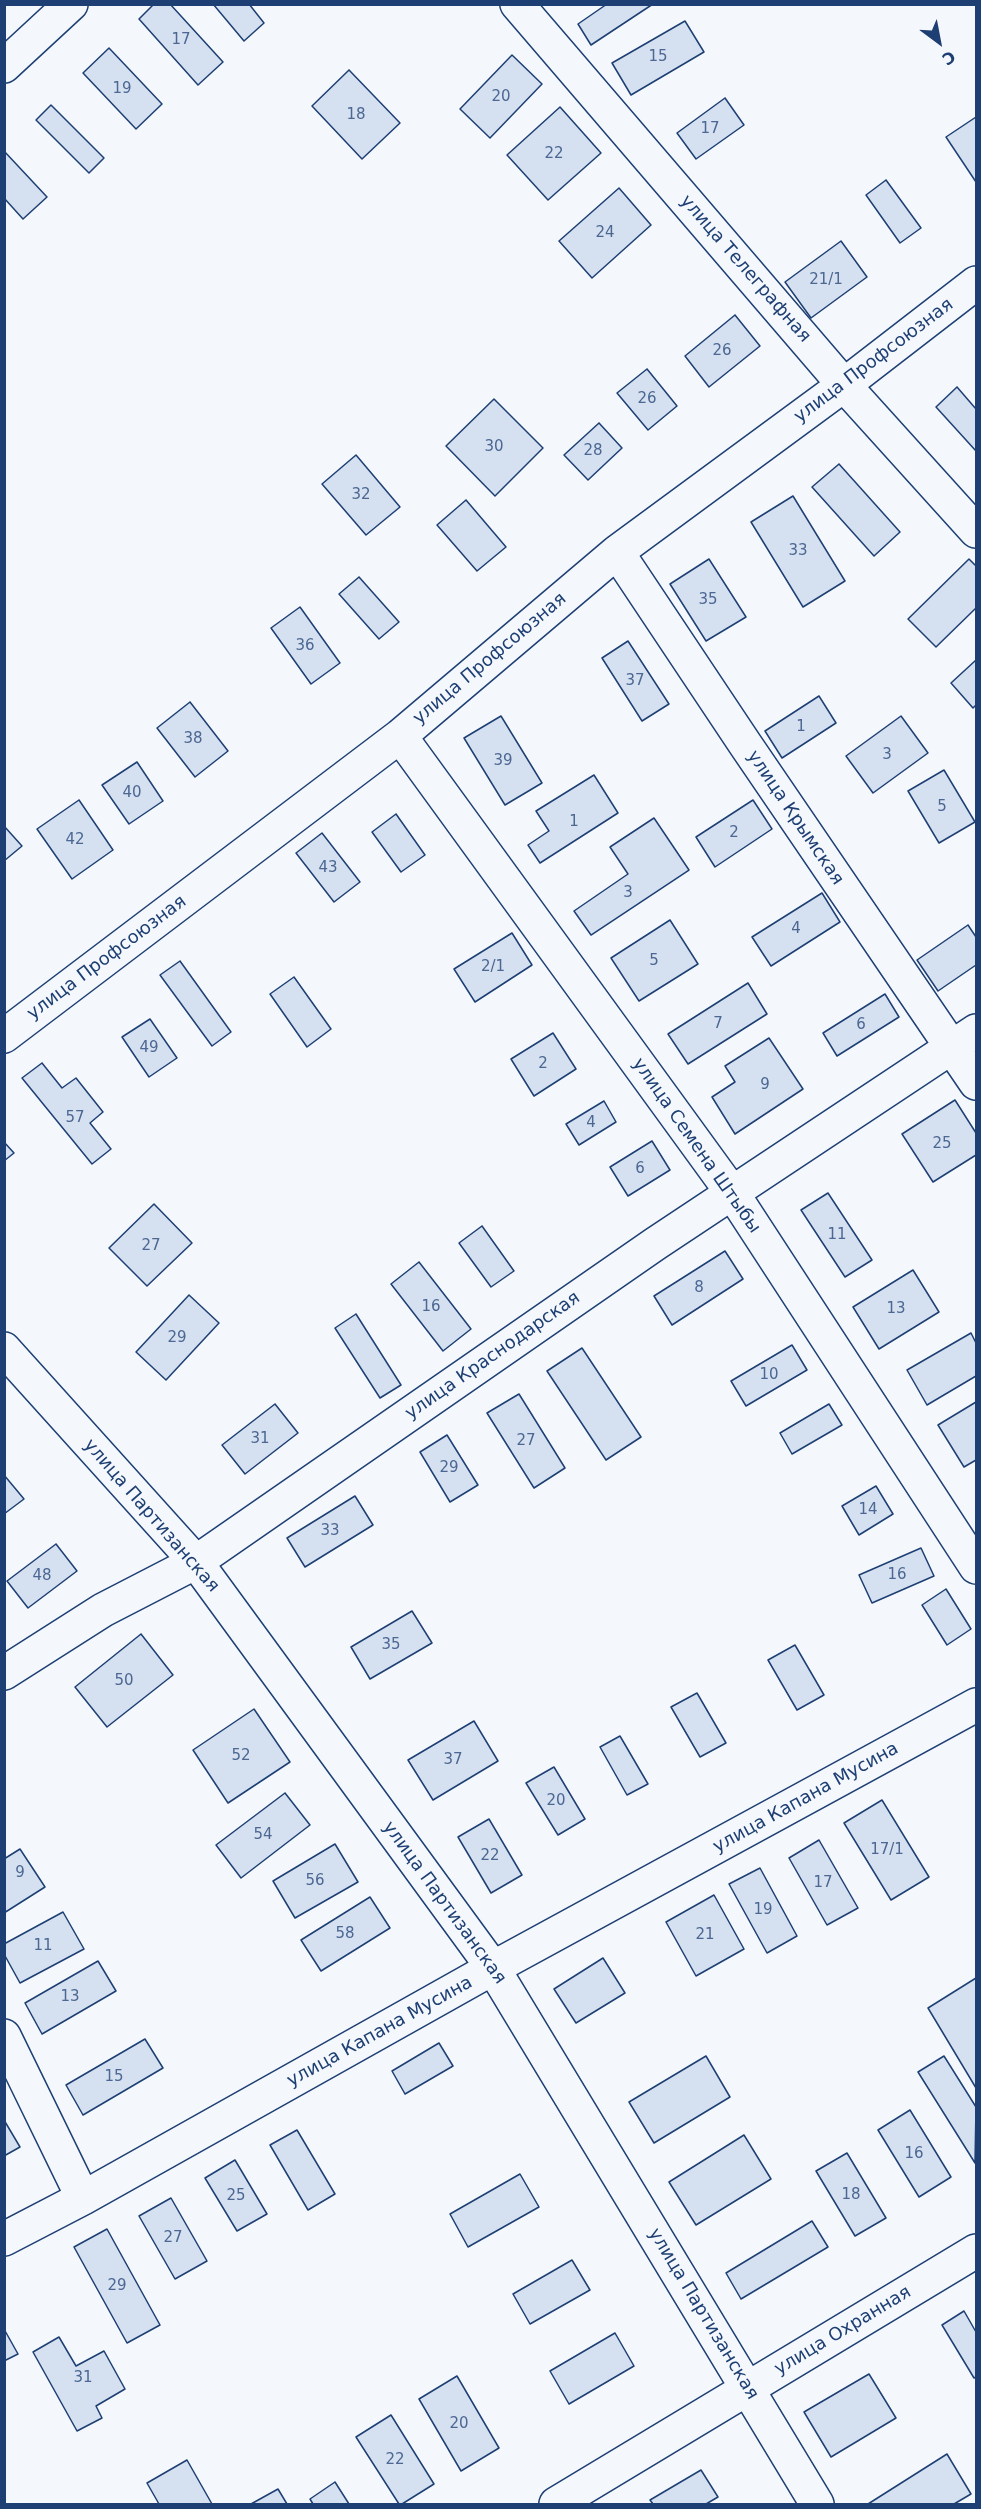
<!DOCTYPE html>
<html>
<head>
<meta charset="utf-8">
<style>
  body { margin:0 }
  #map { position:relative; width:981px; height:2509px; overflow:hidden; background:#f4f7fb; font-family:"DejaVu Sans",sans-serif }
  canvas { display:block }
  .frame { position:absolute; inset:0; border:6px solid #1d3f73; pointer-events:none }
  .north { position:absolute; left:909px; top:12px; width:60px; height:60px; -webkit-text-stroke:4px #f4f7fb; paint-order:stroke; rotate:148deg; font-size:16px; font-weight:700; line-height:24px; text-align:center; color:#1d3f73 }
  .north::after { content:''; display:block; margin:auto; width:21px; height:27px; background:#1d3f73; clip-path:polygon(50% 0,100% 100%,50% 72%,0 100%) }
</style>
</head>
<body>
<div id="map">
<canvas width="981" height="2509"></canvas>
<div class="frame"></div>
<div class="north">С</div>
</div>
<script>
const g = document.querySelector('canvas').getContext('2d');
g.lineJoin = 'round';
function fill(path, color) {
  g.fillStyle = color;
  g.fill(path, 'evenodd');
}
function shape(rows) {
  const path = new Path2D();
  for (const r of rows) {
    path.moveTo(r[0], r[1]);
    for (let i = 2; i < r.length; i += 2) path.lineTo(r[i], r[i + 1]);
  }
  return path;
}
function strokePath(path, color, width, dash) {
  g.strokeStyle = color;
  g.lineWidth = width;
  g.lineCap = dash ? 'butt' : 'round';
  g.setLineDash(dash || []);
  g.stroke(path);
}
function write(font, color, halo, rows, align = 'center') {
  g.font = font + ' "DejaVu Sans",sans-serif';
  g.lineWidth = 4.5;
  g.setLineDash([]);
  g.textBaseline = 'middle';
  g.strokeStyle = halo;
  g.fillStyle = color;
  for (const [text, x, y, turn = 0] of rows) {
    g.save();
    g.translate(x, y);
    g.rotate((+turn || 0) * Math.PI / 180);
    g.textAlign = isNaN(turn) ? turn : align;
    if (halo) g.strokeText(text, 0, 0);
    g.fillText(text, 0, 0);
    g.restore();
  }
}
const building = shape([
  [154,4,170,4,223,62,198,85,139,19,154,4],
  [213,4,249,4,264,23,244,41,213,4],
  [607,4,653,4,591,45,578,24,607,4],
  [685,21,704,52,631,95,612,63,685,21],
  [109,48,162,104,136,129,83,73,109,48],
  [512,55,542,84,490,138,460,109,512,55],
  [349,70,400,123,362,159,312,106,349,70],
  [725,98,744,125,696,159,677,133,725,98],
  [51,105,104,158,89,173,36,120,51,105],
  [560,107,601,153,548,200,507,155,560,107],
  [976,117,976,182,946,137,976,117],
  [4,151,47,197,23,219,4,198,4,151],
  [886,180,921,228,900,243,866,195,886,180],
  [619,188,651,225,592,278,559,241,619,188],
  [841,241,867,277,811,318,785,282,841,241],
  [735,315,760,346,709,387,685,356,735,315],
  [647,369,677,406,648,430,617,393,647,369],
  [957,387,976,409,976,451,936,407,957,387],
  [494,399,543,448,495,496,446,446,494,399],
  [599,423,622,448,588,480,564,455,599,423],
  [356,455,400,507,366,535,322,484,356,455],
  [839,464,900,532,874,556,812,487,839,464],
  [793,496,845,581,803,607,751,522,793,496],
  [466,500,506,547,477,571,437,525,466,500],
  [709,559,746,617,706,641,670,584,709,559],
  [969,559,976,566,976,608,936,647,908,619,969,559],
  [359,577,399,622,379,639,339,594,359,577],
  [300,607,340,663,311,684,271,628,300,607],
  [628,641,669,704,642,721,602,658,628,641],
  [976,660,976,705,973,708,951,683,976,660],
  [819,696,836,723,782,758,765,731,819,696],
  [190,702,228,751,195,777,157,728,190,702],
  [501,716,542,783,505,805,464,738,501,716],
  [901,716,928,753,873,793,846,756,901,716],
  [137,762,163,801,129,824,102,785,137,762],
  [944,770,975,822,939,843,908,791,944,770],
  [594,775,618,813,540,863,528,845,549,831,536,811,594,775],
  [79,800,113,850,72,879,37,829,79,800],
  [753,800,772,829,715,867,696,837,753,800],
  [396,814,425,855,401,872,372,832,396,814],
  [654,818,689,870,591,935,574,911,628,874,610,847,654,818],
  [4,826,22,846,4,861,4,826],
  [322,833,360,882,334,902,296,853,322,833],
  [822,893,840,922,771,966,752,937,822,893],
  [670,920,698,964,639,1001,611,958,670,920],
  [968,925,976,937,976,965,938,991,917,960,968,925],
  [512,933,532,965,475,1002,454,969,512,933],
  [180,961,231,1032,212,1046,160,975,180,961],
  [294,977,331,1029,307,1047,270,994,294,977],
  [748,983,767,1014,688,1064,668,1034,748,983],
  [885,994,899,1017,837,1056,823,1033,885,994],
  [150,1019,177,1058,149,1077,122,1037,150,1019],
  [553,1033,576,1069,534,1096,511,1059,553,1033],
  [769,1038,803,1089,735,1134,712,1097,735,1082,725,1066,769,1038],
  [42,1063,62,1088,76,1078,103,1112,90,1123,111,1149,92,1164,22,1078,42,1063],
  [955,1100,976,1133,976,1155,933,1182,902,1134,955,1100],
  [604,1101,616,1122,579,1145,566,1124,604,1101],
  [652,1141,670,1170,628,1196,610,1167,652,1141],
  [4,1142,14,1153,4,1161,4,1142],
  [828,1193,872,1260,845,1277,801,1210,828,1193],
  [154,1204,192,1243,147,1286,109,1248,154,1204],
  [482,1226,514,1271,491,1287,459,1243,482,1226],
  [725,1251,743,1279,672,1325,654,1296,725,1251],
  [419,1262,471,1329,443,1351,391,1284,419,1262],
  [913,1270,939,1312,879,1349,853,1307,913,1270],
  [189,1295,219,1323,166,1380,136,1352,189,1295],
  [356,1314,401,1385,380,1398,335,1328,356,1314],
  [971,1333,976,1343,976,1376,927,1405,907,1370,971,1333],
  [792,1345,807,1370,746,1406,731,1381,792,1345],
  [582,1348,641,1437,606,1460,547,1371,582,1348],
  [519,1394,565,1468,534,1488,487,1413,519,1394],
  [976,1402,976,1460,964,1467,938,1425,976,1402],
  [275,1404,298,1433,245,1474,222,1445,275,1404],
  [829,1404,842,1425,792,1454,780,1433,829,1404],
  [447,1435,478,1485,450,1502,420,1452,447,1435],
  [4,1475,24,1499,4,1514,4,1475],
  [876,1486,893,1514,859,1535,842,1506,876,1486],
  [355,1496,373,1525,305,1567,287,1538,355,1496],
  [56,1544,77,1571,28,1608,7,1581,56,1544],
  [921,1548,934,1576,872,1603,859,1575,921,1548],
  [946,1589,971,1629,947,1645,922,1605,946,1589],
  [412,1611,432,1643,370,1679,351,1647,412,1611],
  [141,1634,173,1675,107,1727,75,1687,141,1634],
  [795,1645,824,1695,797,1710,768,1660,795,1645],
  [697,1693,726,1743,700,1757,671,1707,697,1693],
  [254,1709,290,1762,228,1803,193,1750,254,1709],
  [474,1721,498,1761,433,1800,408,1760,474,1721],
  [620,1736,648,1784,627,1795,600,1747,620,1736],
  [554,1767,585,1819,558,1835,526,1783,554,1767],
  [285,1793,310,1825,241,1878,216,1845,285,1793],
  [882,1800,929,1877,891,1900,844,1823,882,1800],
  [489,1819,522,1875,491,1893,458,1837,489,1819],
  [819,1840,858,1908,827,1925,789,1858,819,1840],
  [335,1844,358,1882,295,1918,273,1881,335,1844],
  [20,1849,45,1887,4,1913,4,1859,20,1849],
  [760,1868,797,1936,767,1953,729,1884,760,1868],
  [714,1895,744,1949,696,1976,666,1922,714,1895],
  [370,1897,390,1928,321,1971,301,1940,370,1897],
  [63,1912,84,1949,20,1983,4,1954,4,1944,63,1912],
  [603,1958,625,1993,576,2023,554,1989,603,1958],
  [98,1961,116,1991,42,2034,25,2003,98,1961],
  [976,1978,976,2088,928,2008,976,1978],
  [145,2039,163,2068,83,2115,66,2085,145,2039],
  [439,2043,453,2066,405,2094,392,2071,439,2043],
  [706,2056,730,2097,654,2143,629,2102,706,2056],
  [944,2056,976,2107,975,2163,918,2072,944,2056],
  [910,2110,951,2177,919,2197,878,2130,910,2110],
  [4,2120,20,2147,4,2156,4,2120],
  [297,2130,335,2194,308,2210,270,2145,297,2130],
  [744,2135,771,2179,696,2225,669,2182,744,2135],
  [847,2153,886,2218,855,2236,816,2171,847,2153],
  [235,2160,267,2214,237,2231,205,2178,235,2160],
  [520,2174,539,2207,468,2247,450,2214,520,2174],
  [171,2198,207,2261,175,2279,139,2216,171,2198],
  [812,2221,828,2247,741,2299,726,2273,812,2221],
  [107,2229,160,2325,127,2343,74,2247,107,2229],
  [572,2260,590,2290,530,2324,513,2294,572,2260],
  [964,2311,976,2332,976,2377,974,2378,942,2325,964,2311],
  [4,2329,18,2354,4,2361,4,2329],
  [615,2333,634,2366,569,2404,550,2371,615,2333],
  [59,2337,76,2366,104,2351,125,2389,96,2406,102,2418,77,2431,33,2352,59,2337],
  [869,2374,896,2418,831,2457,804,2412,869,2374],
  [457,2376,499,2448,461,2471,419,2399,457,2376],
  [391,2415,434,2484,402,2504,399,2504,356,2437,391,2415],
  [947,2454,971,2494,954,2504,868,2504,947,2454],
  [187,2460,212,2504,159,2504,147,2483,187,2460],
  [701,2470,718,2497,706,2504,653,2504,650,2500,701,2470],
  [335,2482,349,2504,313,2504,310,2499,335,2482],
  [278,2489,287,2504,251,2504,278,2489]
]);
const minor = shape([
  [517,4,844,385,976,531],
  [4,66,71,4],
  [617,552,745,744,976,1083],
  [400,736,733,1194,976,1567],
  [4,1036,400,736,617,552,844,385,976,283],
  [4,1349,196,1562,493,1968,817,2504],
  [4,1673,103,1610,196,1562,655,1244,976,1031],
  [4,2036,83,2198],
  [4,2239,83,2198,493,1968,976,1705],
  [556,2504,976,2251]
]);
const numberNames = [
  ["17",181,40],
  ["15",658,57],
  ["19",122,89],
  ["20",501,97],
  ["18",356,115],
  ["17",710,129],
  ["22",554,154],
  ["24",605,233],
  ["21/1",826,280],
  ["26",722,351],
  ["26",647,399],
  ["30",494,447],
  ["28",593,451],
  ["32",361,495],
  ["33",798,551],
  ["35",708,600],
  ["36",305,646],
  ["37",635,681],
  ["1",801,727],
  ["38",193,739],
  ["3",887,755],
  ["39",503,761],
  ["40",132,793],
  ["5",942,807],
  ["1",574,822],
  ["2",734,833],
  ["42",75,840],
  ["43",328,868],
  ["3",628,893],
  ["4",796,929],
  ["5",654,961],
  ["2/1",493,967],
  ["7",718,1024],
  ["6",861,1025],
  ["49",149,1048],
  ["2",543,1064],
  ["9",765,1085],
  ["57",75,1118],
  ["4",591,1123],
  ["25",942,1144],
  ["6",640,1169],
  ["11",837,1235],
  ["27",151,1246],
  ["8",699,1288],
  ["16",431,1307],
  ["13",896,1309],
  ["29",177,1338],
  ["10",769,1375],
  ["31",260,1439],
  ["27",526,1441],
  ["29",449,1468],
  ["14",868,1510],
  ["33",330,1531],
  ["16",897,1575],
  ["48",42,1576],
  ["35",391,1645],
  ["50",124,1681],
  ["52",241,1756],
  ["37",453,1760],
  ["20",556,1801],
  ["54",263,1835],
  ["17/1",887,1850],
  ["22",490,1856],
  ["9",20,1873],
  ["56",315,1881],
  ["17",823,1883],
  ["19",763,1910],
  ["58",345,1934],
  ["21",705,1935],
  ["11",43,1946],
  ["13",70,1997],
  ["15",114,2077],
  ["16",914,2154],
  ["18",851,2195],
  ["25",236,2196],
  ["27",173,2238],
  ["29",117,2286],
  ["31",83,2378],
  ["20",459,2424],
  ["22",395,2460]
];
const streetNames = [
  ["улица Телеграфная",745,269,49],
  ["улица Профсоюзная",874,361,-37],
  ["улица Профсоюзная",490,659,-40],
  ["улица Крымская",795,818,56],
  ["улица Профсоюзная",107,958,-37],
  ["улица Семена Штыбы",696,1146,55],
  ["улица Краснодарская",493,1356,-35],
  ["улица Партизанская",151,1516,49],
  ["улица Капана Мусина",806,1798,-29],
  ["улица Партизанская",444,1903,54],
  ["улица Капана Мусина",380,2032,-29],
  ["улица Партизанская",703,2314,59],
  ["улица Охранная",843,2331,-31]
];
fill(building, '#d5e0f0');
strokePath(building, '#1d3f73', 1.5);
strokePath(minor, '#1d3f73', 36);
strokePath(minor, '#f4f7fb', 33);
write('15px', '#4b6792', null, numberNames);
write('18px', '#1d3f73', '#f4f7fb', streetNames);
</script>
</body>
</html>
